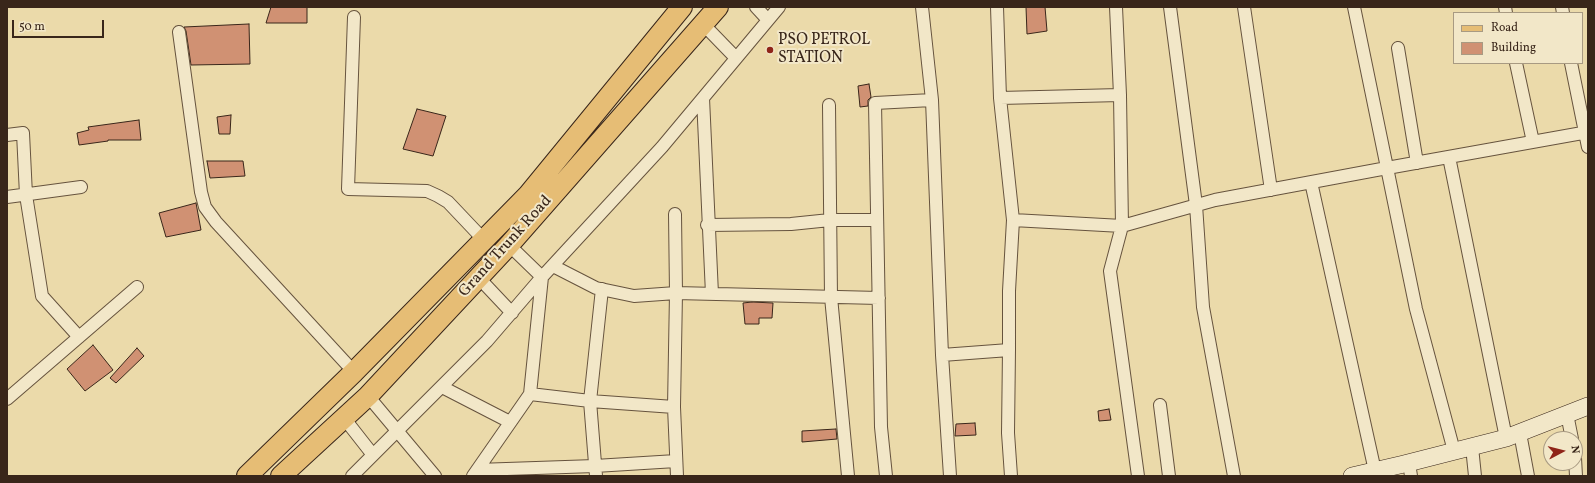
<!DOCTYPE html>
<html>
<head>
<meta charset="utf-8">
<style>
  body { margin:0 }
  #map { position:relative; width:1595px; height:483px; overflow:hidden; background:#ebdaaa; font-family:Vollkorn,serif }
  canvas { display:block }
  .frame { position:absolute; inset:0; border:8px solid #39261a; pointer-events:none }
  .legend { position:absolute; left:1453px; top:12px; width:130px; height:52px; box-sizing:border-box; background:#f2e7c8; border:1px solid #a89a82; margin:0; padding:5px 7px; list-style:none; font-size:12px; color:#39261a }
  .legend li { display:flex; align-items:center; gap:8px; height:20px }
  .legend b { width:20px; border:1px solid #a89a82 }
  .north { position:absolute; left:1543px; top:431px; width:40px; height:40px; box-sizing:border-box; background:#f2e7c8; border:1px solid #a89a82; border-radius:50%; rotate:83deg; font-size:11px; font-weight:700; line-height:16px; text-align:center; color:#39261a }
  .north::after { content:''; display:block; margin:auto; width:14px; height:18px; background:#8f2418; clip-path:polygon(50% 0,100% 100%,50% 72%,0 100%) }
  .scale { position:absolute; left:12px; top:20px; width:92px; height:18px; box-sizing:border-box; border:2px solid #39261a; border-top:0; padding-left:5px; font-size:12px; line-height:14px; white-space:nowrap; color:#39261a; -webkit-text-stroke:3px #f2e7c8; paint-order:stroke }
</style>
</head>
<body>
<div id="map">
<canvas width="1595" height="483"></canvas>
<div class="frame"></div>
<ul class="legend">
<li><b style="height:5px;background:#e6bd75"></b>Road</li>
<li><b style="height:11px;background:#d09173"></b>Building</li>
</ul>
<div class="north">N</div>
<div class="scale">50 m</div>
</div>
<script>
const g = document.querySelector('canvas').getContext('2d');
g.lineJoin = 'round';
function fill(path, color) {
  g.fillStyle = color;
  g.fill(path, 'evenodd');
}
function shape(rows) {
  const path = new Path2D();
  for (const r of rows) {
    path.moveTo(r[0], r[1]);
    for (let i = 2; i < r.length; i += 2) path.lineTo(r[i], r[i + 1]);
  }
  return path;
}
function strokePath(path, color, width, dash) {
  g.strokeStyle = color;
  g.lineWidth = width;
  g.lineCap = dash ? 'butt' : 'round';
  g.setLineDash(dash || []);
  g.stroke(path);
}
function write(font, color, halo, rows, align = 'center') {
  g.font = font + ' Vollkorn,serif';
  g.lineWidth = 4;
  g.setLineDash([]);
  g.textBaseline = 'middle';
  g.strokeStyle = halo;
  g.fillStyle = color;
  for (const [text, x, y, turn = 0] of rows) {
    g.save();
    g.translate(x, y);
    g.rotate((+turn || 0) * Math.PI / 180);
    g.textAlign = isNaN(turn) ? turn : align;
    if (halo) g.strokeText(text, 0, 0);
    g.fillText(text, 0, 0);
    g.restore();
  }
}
const building = shape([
  [271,7,307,7,307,23,266,23,271,7],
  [1026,7,1045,7,1047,31,1027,34,1026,7],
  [249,24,250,64,191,65,186,31,184,27,249,24],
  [869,84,871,97,868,100,868,106,860,107,858,86,869,84],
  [417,109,446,116,433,156,403,149,417,109],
  [231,115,230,134,219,134,217,117,231,115],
  [139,120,141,140,108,140,108,141,79,145,77,133,89,130,88,127,139,120],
  [207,161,243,161,245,176,210,178,207,161],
  [196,203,201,230,166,237,159,213,196,203],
  [752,302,773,303,772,318,759,318,759,324,745,324,743,303,752,302],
  [93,345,113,370,85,391,67,369,93,345],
  [137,348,144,356,116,383,110,378,137,348],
  [1109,409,1111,420,1099,421,1098,411,1109,409],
  [975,423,976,435,955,436,956,424,975,423],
  [836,429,837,439,802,442,802,431,836,429]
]);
const street = shape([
  [756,7,768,20],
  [997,7,1000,98,1120,95],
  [1116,7,1120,95,1122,226,1110,271,1138,476],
  [1170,7,1196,205,1203,307,1234,476],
  [1244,7,1271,190],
  [1354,7,1416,309,1454,451],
  [1505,7,1506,13],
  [1562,7,1563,13],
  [354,17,348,189,427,191,438,196,448,202,484,240],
  [703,24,736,58],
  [179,32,201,192,205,207,216,222,354,372],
  [1398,48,1417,163],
  [1516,63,1533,142],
  [1571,63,1588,147],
  [703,98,712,294],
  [1000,98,1013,220,1122,226,1215,200,1387,168,1588,132],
  [932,100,942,355,950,476],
  [829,105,831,297,848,476],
  [7,135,23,133,26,195,42,296,79,337],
  [1449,157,1506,438],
  [1311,182,1375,471],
  [7,197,81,187],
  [675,214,676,293,879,298],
  [707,225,791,224,830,220,877,220],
  [553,266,596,288,634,296,676,293,674,407,590,401,596,476],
  [479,278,512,313],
  [942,355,1009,350],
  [442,387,510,422],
  [530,394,590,401,602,289],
  [368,396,435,476],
  [7,399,137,287],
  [1160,405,1169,476],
  [674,407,677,476],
  [1567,414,1572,439],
  [344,418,373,455],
  [1520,433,1528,476],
  [1472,447,1475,476],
  [1575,458,1576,476],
  [1409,463,1411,476],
  [477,470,595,466,676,461],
  [352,476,487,341,542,277,662,147,779,7],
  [473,476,530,394,542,277,509,245],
  [886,476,881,427,875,103,932,100,922,7],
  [1011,476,1008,433,1009,350,1009,291,1013,220]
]);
const secondary = shape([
  [1352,476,1404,464,1506,438,1588,406]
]);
const primary = shape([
  [247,476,354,372,528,195,682,7],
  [281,476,368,396,509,245,718,7]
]);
const markers = [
  [770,50,4,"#8f2418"]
];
const poiNames = [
  ["PSO PETROL",778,41],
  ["STATION",778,59]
];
const streetNames = [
  ["Grand Trunk Road",506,247,-48]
];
fill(building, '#d09173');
strokePath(building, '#39261a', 1);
strokePath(street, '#66533e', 14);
strokePath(secondary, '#39261a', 18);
strokePath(primary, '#39261a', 22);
strokePath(street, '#f2e7c8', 12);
strokePath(secondary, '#f2e7c8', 17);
strokePath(primary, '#e6bd75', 20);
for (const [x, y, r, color] of markers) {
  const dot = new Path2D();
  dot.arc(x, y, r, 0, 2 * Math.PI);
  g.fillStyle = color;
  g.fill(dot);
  strokePath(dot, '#f2e7c8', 1.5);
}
write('16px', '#39261a', '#f2e7c8', poiNames, 'left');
write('16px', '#39261a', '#f2e7c8', streetNames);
</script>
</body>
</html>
